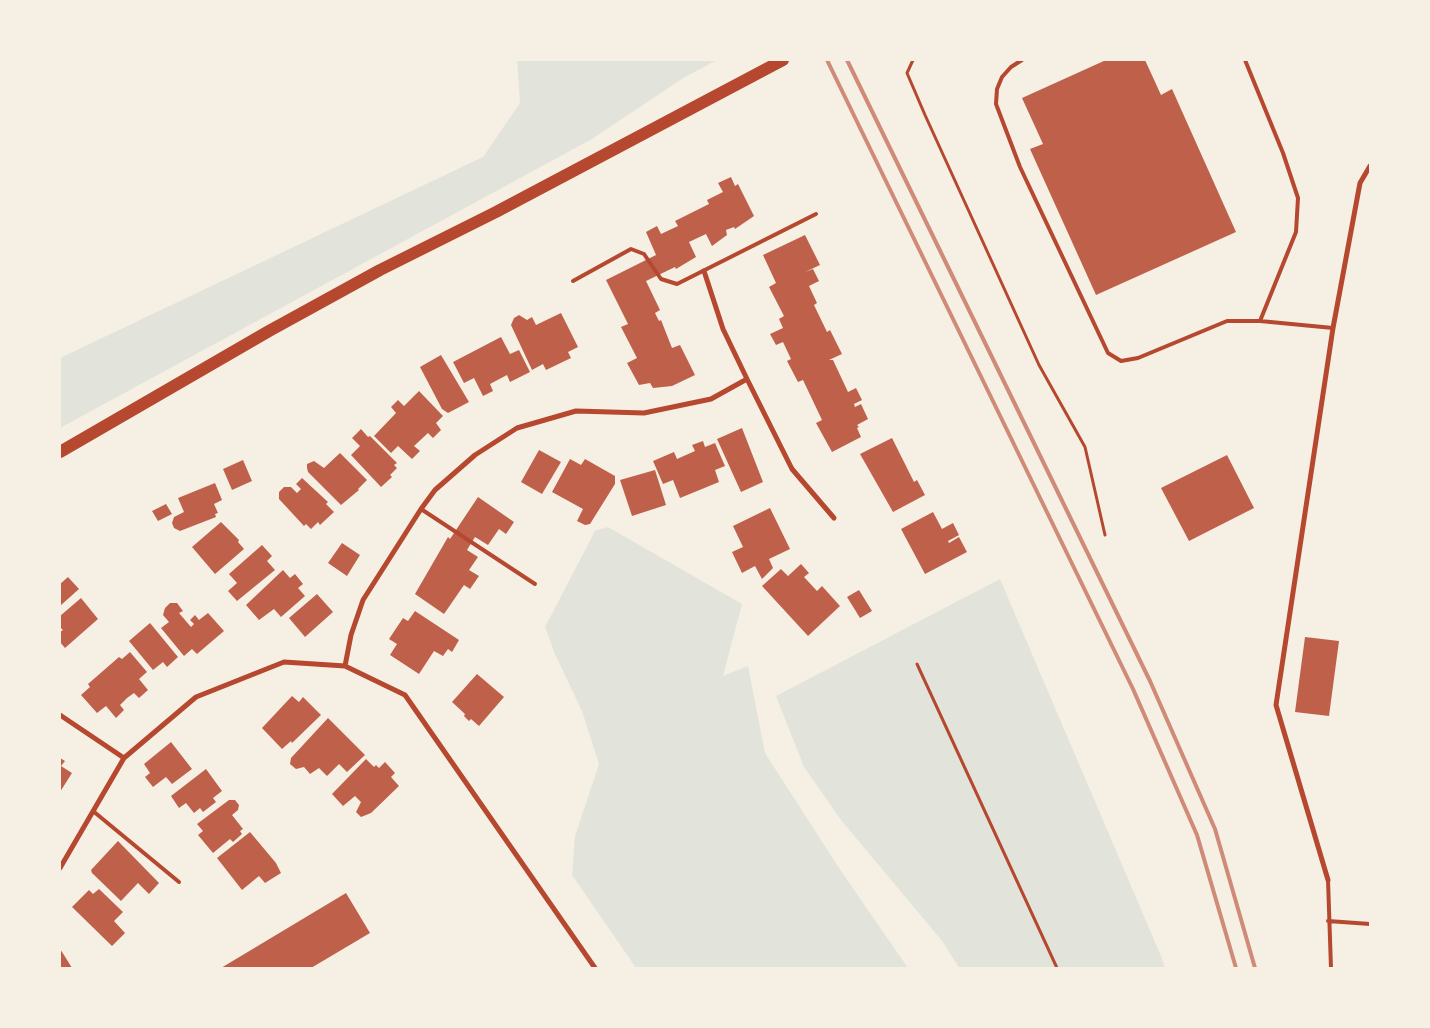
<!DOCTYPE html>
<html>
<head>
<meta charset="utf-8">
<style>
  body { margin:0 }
  #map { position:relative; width:1430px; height:1028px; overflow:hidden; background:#f6efe4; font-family:"Space Grotesk",sans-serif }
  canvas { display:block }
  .frame { position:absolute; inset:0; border:61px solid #f6efe4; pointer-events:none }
</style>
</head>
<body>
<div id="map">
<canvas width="1430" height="1028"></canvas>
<div class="frame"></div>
</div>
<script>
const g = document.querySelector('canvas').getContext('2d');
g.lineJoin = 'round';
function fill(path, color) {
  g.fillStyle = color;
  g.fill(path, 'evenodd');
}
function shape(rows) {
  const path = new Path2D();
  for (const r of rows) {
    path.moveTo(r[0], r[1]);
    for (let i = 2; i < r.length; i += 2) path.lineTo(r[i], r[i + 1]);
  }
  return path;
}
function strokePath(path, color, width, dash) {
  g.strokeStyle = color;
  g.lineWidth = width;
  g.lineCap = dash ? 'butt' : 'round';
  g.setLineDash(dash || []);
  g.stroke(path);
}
const green = shape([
  [517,60,717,60,685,77,592,139,60,428,60,358,483,157,520,103],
  [608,527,742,604,723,676,748,666,765,753,841,871,908,968,636,968,572,875,575,836,599,764,582,711,555,654,545,627,595,531],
  [1000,579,1161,956,1165,968,959,968,943,942,841,820,804,767,776,696]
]);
const building = shape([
  [1106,60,1145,60,1161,95,1172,89,1236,232,1096,295,1030,149,1043,144,1022,98],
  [731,177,735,186,738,184,754,216,735,229,734,227,726,230,727,235,712,246,706,234,689,242,696,257,676,269,675,267,646,281,660,310,655,313,659,321,661,320,672,348,680,345,695,375,672,386,653,388,650,383,639,385,627,363,637,358,621,327,628,324,606,280,656,255,646,232,657,226,661,234,678,226,675,221,709,204,707,200,723,192,718,183],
  [805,235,820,265,805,272,813,269,819,281,809,286,817,303,814,305,827,332,830,330,842,354,829,360,833,360,848,392,856,388,862,400,854,404,855,407,861,404,868,419,857,425,859,427,857,428,861,437,832,452,816,423,822,420,803,380,798,382,787,361,791,359,783,342,776,345,770,334,783,328,779,319,784,316,769,287,776,283,763,255],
  [561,313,578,347,568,352,571,358,546,370,543,364,532,370,511,325,514,318,519,315,527,320,532,317,536,325],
  [501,337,510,354,519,350,530,372,510,382,507,375,490,384,493,391,483,396,474,378,464,383,453,362],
  [441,355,469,402,448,413,442,409,420,367],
  [419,391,443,416,436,423,441,430,433,438,428,433,414,446,420,451,412,459,398,446,391,453,374,436,396,413,391,407,398,400,404,406],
  [742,428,763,482,741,492,717,439],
  [361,429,368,437,370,436,397,463,394,465,397,468,390,475,392,477,381,487,351,455,360,446,352,438],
  [892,438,914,482,917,480,925,495,893,512,860,454],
  [703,441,705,447,715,443,725,466,715,470,719,482,680,498,673,480,663,484,653,461,674,452,677,459,695,451,692,445],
  [539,450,561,462,542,494,521,482],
  [340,453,367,480,358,489,359,490,341,505,308,472,307,468,307,464,314,461,324,468],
  [1227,455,1254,508,1189,541,1161,488],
  [570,459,581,465,585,459,615,476,615,484,590,524,585,525,577,521,583,509,552,492],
  [243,460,252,481,232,490,223,469],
  [655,470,666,505,632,516,620,480],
  [302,478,328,502,326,504,334,512,320,525,318,522,311,529,306,524,304,526,279,499,279,492,284,487,291,487,297,493,301,489,296,484],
  [215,483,222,500,214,504,218,513,215,514,216,517,180,531,174,528,172,523,174,517,184,512,178,498],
  [478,497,514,522,506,534,499,529,488,545,475,537,467,550,478,557,469,570,479,576,470,589,464,585,444,614,415,594,448,537,450,539],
  [166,504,172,514,158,521,152,511],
  [770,508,790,549,769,559,773,568,762,579,755,566,742,573,732,552,743,547,733,526],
  [933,512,942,529,953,523,959,535,948,541,949,543,959,537,967,552,925,574,901,529],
  [221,522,239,540,238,542,244,549,215,574,192,547],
  [342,543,360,555,347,576,328,563],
  [262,545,272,556,267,561,275,570,237,601,228,591,237,583,229,574],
  [801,564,809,573,804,577,817,591,822,586,840,606,808,636,762,586,781,569,788,576],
  [283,570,290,578,295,574,303,584,298,588,305,596,281,617,274,609,259,620,246,605],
  [68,577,79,589,60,606,60,584],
  [859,590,872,611,860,618,847,597],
  [317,594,333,612,305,637,289,618],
  [81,598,98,619,65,648,60,642,60,632,63,630,60,627,60,616],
  [170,603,177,603,183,611,179,613,191,627,194,624,190,620,195,615,199,620,208,613,224,631,197,654,192,649,184,656,161,628,169,622,163,615,165,608],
  [415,611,459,640,452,652,448,649,443,656,434,651,419,674,390,655,397,644,389,639,403,618,408,621],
  [150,623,178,657,167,667,163,662,153,670,129,641],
  [1305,637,1339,641,1329,716,1295,712],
  [130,652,147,672,139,679,148,690,139,698,134,693,127,698,120,705,124,710,116,718,106,706,97,713,81,695,90,687,88,684,119,657,122,659],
  [477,674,504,697,479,726,471,719,469,721,464,716,465,714,452,702],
  [292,696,299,702,303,697,321,715,292,743,291,741,282,749,262,728],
  [328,718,365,755,347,772,339,764,327,776,319,768,310,774,304,767,296,769,290,764,291,758],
  [171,742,192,769,172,784,166,777,153,787,145,777,150,773,144,764],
  [60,758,65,761,61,766,72,773,60,792],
  [366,759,374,767,376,765,379,768,385,762,395,773,391,777,399,786,371,813,361,817,356,812,361,802,355,796,343,806,332,794],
  [206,769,222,791,213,798,216,802,203,812,200,808,194,813,186,803,179,808,171,796],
  [229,800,235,800,239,805,238,810,232,815,243,829,240,831,242,834,233,842,230,839,213,853,198,835,203,831,197,824],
  [250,832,276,863,281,873,265,883,259,876,242,890,217,858],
  [118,841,159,883,149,894,138,883,121,901,92,873,91,870],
  [99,889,123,912,114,921,125,933,112,946,72,907,89,890,93,894],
  [346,893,370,933,311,968,221,968],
  [60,949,64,955,72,968,60,968]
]);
const path = shape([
  [913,60,907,73,925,115,1039,365,1085,447,1105,535],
  [917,664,1057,968]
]);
const service = shape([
  [1022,60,1011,67,1002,77,997,89,996,104,1020,167,1108,353,1121,361,1138,358,1227,321,1260,321,1333,328],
  [1245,60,1283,153,1298,198,1296,232,1260,321],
  [573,281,631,249,644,254,661,279,677,284,816,214],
  [421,509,535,584],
  [93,811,179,882],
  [1328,880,1331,968],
  [1328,921,1370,924]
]);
const minor = shape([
  [704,271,723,329,747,379],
  [345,666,351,635,363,600,421,509,435,490,475,455,517,428,576,411,644,413,711,399,747,379,792,469,834,518],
  [60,715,124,758],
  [60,868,124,758,196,697,284,662,345,666,405,695,595,968],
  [1328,880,1276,705,1333,328,1360,183,1370,166]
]);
const primary = shape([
  [60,452,269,331,380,270,496,212,783,60]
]);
const rail = shape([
  [827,60,1133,689,1197,835,1236,968],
  [847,60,1150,681,1215,829,1255,968]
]);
fill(green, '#e2e4dc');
fill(building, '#bf614a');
strokePath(path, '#b5482f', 3);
strokePath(service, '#b5482f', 4);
strokePath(minor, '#b5482f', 5);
strokePath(primary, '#b5482f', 12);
strokePath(rail, '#cf8b77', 4);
</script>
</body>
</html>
